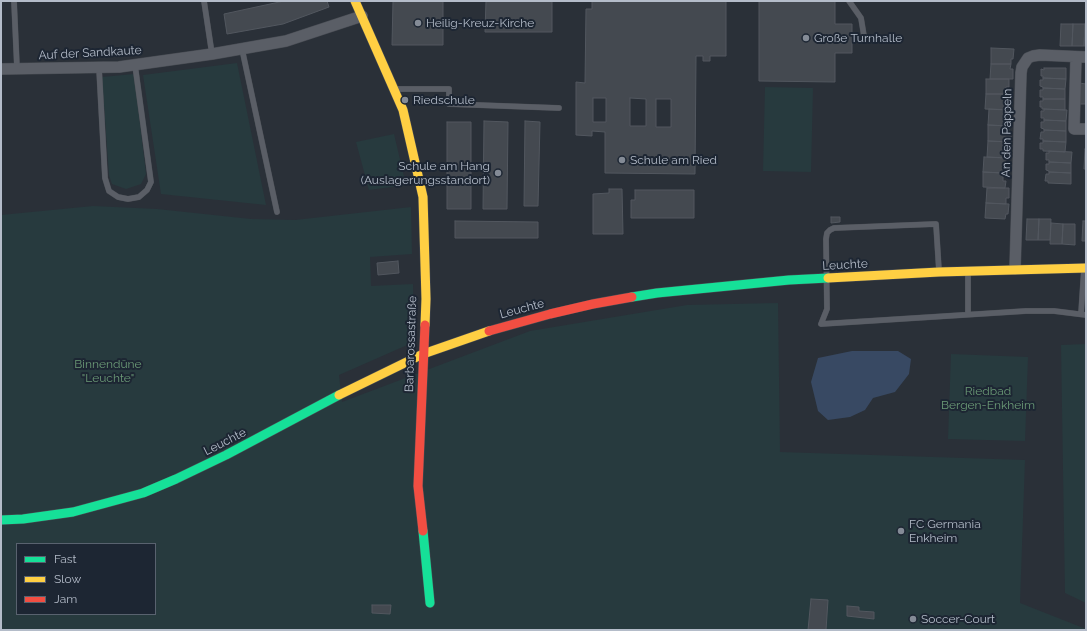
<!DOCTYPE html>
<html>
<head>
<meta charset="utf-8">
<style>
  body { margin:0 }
  #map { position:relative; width:1087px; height:631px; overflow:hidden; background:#2a3038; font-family:Raleway,sans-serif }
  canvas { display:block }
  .frame { position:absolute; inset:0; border:2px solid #b4bcc9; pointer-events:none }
  .legend { position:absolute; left:16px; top:543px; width:140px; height:72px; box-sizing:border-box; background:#1d2633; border:1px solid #59626f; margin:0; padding:5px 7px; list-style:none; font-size:12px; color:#b4bcc9 }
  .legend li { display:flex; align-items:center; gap:8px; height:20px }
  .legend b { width:20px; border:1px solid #59626f }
</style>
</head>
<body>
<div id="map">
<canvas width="1087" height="631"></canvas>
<div class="frame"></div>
<ul class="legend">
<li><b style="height:5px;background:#16e098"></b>Fast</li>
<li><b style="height:5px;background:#ffcf43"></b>Slow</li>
<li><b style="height:5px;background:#f24e42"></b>Jam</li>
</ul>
</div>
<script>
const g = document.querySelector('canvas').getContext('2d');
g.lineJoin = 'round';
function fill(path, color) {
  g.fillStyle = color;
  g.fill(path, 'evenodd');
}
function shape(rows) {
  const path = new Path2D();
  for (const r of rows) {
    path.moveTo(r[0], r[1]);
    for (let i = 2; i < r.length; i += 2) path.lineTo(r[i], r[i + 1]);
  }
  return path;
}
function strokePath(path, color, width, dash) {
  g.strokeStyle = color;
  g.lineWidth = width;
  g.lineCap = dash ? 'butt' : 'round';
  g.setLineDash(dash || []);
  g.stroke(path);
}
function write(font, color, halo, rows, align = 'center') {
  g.font = font + ' Raleway,sans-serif';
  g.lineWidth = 4;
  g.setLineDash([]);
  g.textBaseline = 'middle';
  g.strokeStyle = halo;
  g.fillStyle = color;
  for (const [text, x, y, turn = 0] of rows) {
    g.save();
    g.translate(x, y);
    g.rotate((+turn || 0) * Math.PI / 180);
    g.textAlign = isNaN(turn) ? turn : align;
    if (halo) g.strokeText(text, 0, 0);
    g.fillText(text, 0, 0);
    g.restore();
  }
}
const green = shape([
  [237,63,266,205,161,194,143,75],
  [134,74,146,174,141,184,126,189,112,184,109,175,102,77],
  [765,87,813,88,811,172,763,171],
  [394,134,406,185,369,190,356,142],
  [93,206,157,209,251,219,295,220,411,207,412,254,370,257,371,286,413,284,414,342,339,375,342,402,530,331,687,305,778,303,780,452,1025,460,1020,603,1086,629,1086,630,1,630,1,215],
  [17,544,155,544,155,614,17,614],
  [1086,344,1086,603,1065,593,1061,345],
  [951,354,1028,357,1025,441,948,439]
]);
const water = shape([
  [852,351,898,351,911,359,909,374,895,392,873,398,865,410,850,417,828,420,818,411,811,382,818,358]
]);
const building = shape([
  [284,1,327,1,329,7,283,24,227,34,224,14,284,1],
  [393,1,443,1,443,45,392,45,393,1],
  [486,1,552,1,552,32,485,32,486,1],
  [592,1,726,1,726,56,710,56,710,61,703,61,703,56,696,56,695,174,605,173,605,132,592,131,592,136,576,135,576,82,585,83,586,9,592,9,592,1],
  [593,98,606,98,606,122,593,122,593,98],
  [630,98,646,99,646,126,630,126,630,98],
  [656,99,671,99,671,127,656,127,656,99],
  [759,1,835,1,835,24,852,24,852,53,835,53,835,82,759,81,759,1],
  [1061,24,1073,24,1072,46,1060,46,1061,24],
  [1073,24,1085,24,1084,46,1072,46,1073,24],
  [1085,24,1086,24,1086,46,1084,46,1085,24],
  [991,48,1014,49,1013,59,1011,59,1011,64,991,64,991,48],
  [991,64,1011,64,1010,69,1013,69,1013,79,990,79,991,64],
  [1044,68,1066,68,1066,79,1043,78,1043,76,1041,76,1041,69,1044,70,1044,68],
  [1043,78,1066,79,1065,89,1043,88,1043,87,1040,86,1040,80,1043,80,1043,78],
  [986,79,1009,79,1009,87,1006,87,1006,94,986,94,986,79],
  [1079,83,1086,84,1086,104,1079,104,1079,83],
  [1043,88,1065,89,1065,99,1043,99,1043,97,1040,97,1040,90,1043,90,1043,88],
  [986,94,1006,94,1005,102,1008,102,1008,110,985,109,986,94],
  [1043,99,1065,99,1065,110,1042,109,1042,107,1040,107,1040,101,1043,101,1043,99],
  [989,109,1012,110,1012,116,1009,116,1009,126,988,125,989,109],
  [1044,109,1067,110,1066,121,1044,120,1044,118,1041,118,1041,111,1044,111,1044,109],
  [1044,120,1066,121,1066,131,1044,130,1044,129,1041,128,1041,122,1044,122,1044,120],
  [484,121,508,122,507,209,483,209,484,121],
  [525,121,540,122,538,206,524,206,525,121],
  [447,122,471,122,471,209,447,209,447,122],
  [988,125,1009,126,1009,136,1011,136,1011,142,988,141,988,125],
  [1044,130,1066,131,1066,142,1043,141,1043,139,1040,139,1041,132,1044,132,1044,130],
  [988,141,1008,142,1008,152,1010,152,1010,158,987,157,988,141],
  [1043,141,1066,142,1065,152,1043,151,1043,149,1040,149,1040,143,1043,143,1043,141],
  [1085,149,1086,149,1086,169,1084,169,1085,149],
  [1049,151,1072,152,1071,163,1049,162,1049,160,1046,160,1046,153,1049,153,1049,151],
  [984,157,1006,158,1006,166,1003,166,1003,173,983,172,984,157],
  [1049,162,1071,163,1071,173,1049,172,1049,171,1046,170,1046,164,1049,164,1049,162],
  [983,172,1003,173,1003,181,1006,181,1005,188,983,187,983,172],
  [1049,172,1071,173,1071,184,1048,183,1048,181,1045,181,1046,174,1049,174,1049,172],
  [987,188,1009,188,1009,198,1006,198,1006,204,986,203,987,188],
  [609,189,622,189,623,234,593,234,593,194,609,193,609,189],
  [635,190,694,190,694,218,631,218,631,200,635,200,635,190],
  [986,203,1009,204,1008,214,1006,214,1005,219,985,218,986,203],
  [831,217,840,217,840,222,831,223,831,217],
  [1027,219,1039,219,1038,240,1026,240,1027,219],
  [1039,219,1051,219,1050,240,1038,240,1039,219],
  [455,221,538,222,538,238,455,238,455,221],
  [1083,221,1086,221,1086,241,1082,241,1083,221],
  [1051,223,1063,224,1062,244,1050,244,1051,223],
  [1063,224,1075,224,1075,245,1062,244,1063,224],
  [398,261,399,273,378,275,377,263,398,261],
  [811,599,828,600,826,630,808,630,811,599],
  [372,605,391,605,390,614,372,613,372,605],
  [847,606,859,607,859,611,874,612,874,619,847,616,847,606]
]);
const lane = shape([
  [14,1,17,68],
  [204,1,212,54],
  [849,1,861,18,864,36],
  [242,49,277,212],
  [99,68,105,178,109,191,118,197,128,199,139,197,147,190,151,182,135,65],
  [397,89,449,89,449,104,559,108],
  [939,271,936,224,834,228,830,230,827,233,826,239,827,309,821,324,1026,311,1054,311,1086,315],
  [968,272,968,314],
  [1081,314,1084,269]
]);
const street = shape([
  [1076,57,1074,129,1086,129],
  [1,69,119,67,212,54,286,41,362,16],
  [1015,269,1021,73,1022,67,1028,58,1033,56,1040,55,1086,57]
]);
const fast = shape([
  [632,297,657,293,789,280,828,278],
  [1,520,23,519,73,512,143,493,176,479,226,455,339,395],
  [423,531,430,603]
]);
const slow = shape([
  [355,1,403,110,423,197,426,299,425,325],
  [828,278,939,272,1086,268],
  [339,395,423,354,489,331]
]);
const jam = shape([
  [489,331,550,314,593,304,632,297],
  [423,531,418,486,425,325]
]);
const markers = [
  [418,23,4,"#848b96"],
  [806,38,4,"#848b96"],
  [405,100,4,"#848b96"],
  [622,160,4,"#848b96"],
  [498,173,4,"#848b96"],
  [901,531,4,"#848b96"],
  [913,619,4,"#848b96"]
];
const poiNames = [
  ["Heilig-Kreuz-Kirche",426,23],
  ["Große Turnhalle",814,38],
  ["Riedschule",413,100],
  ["Schule am Ried",630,160],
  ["Schule am Hang",490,166,"right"],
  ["(Auslagerungsstandort)",490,180,"right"],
  ["FC Germania",909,524],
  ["Enkheim",909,538],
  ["Soccer-Court",921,619]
];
const streetNames = [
  ["Auf der Sandkaute",90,53,-3],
  ["An den Pappeln",1007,133,-89],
  ["Leuchte",845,265,-3],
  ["Leuchte",522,309,-15],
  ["Barbarossastraße",411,344,-88],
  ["Leuchte",225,442,-27]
];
const parkNames = [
  ["Binnendüne",108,364],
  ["\"Leuchte\"",108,378],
  ["Riedbad",988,391],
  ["Bergen-Enkheim",988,405]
];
fill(green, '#273a3e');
fill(water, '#384963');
fill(building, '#444950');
strokePath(building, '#52575f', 1);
strokePath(lane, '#484c53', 6);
strokePath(street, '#484c53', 12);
strokePath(fast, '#484c53', 10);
strokePath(slow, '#484c53', 10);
strokePath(jam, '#484c53', 10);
strokePath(lane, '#5a5e66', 5.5);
strokePath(street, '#5a5e66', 11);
strokePath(fast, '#16e098', 9);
strokePath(slow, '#ffcf43', 9);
strokePath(jam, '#f24e42', 9);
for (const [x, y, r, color] of markers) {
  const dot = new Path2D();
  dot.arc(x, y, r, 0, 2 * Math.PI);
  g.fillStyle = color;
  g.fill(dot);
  strokePath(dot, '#1d2633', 1.5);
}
write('12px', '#b4bcc9', '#1d2633', poiNames, 'left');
write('12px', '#b4bcc9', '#1d2633', streetNames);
write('12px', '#6b9a76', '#1d2633', parkNames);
</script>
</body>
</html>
